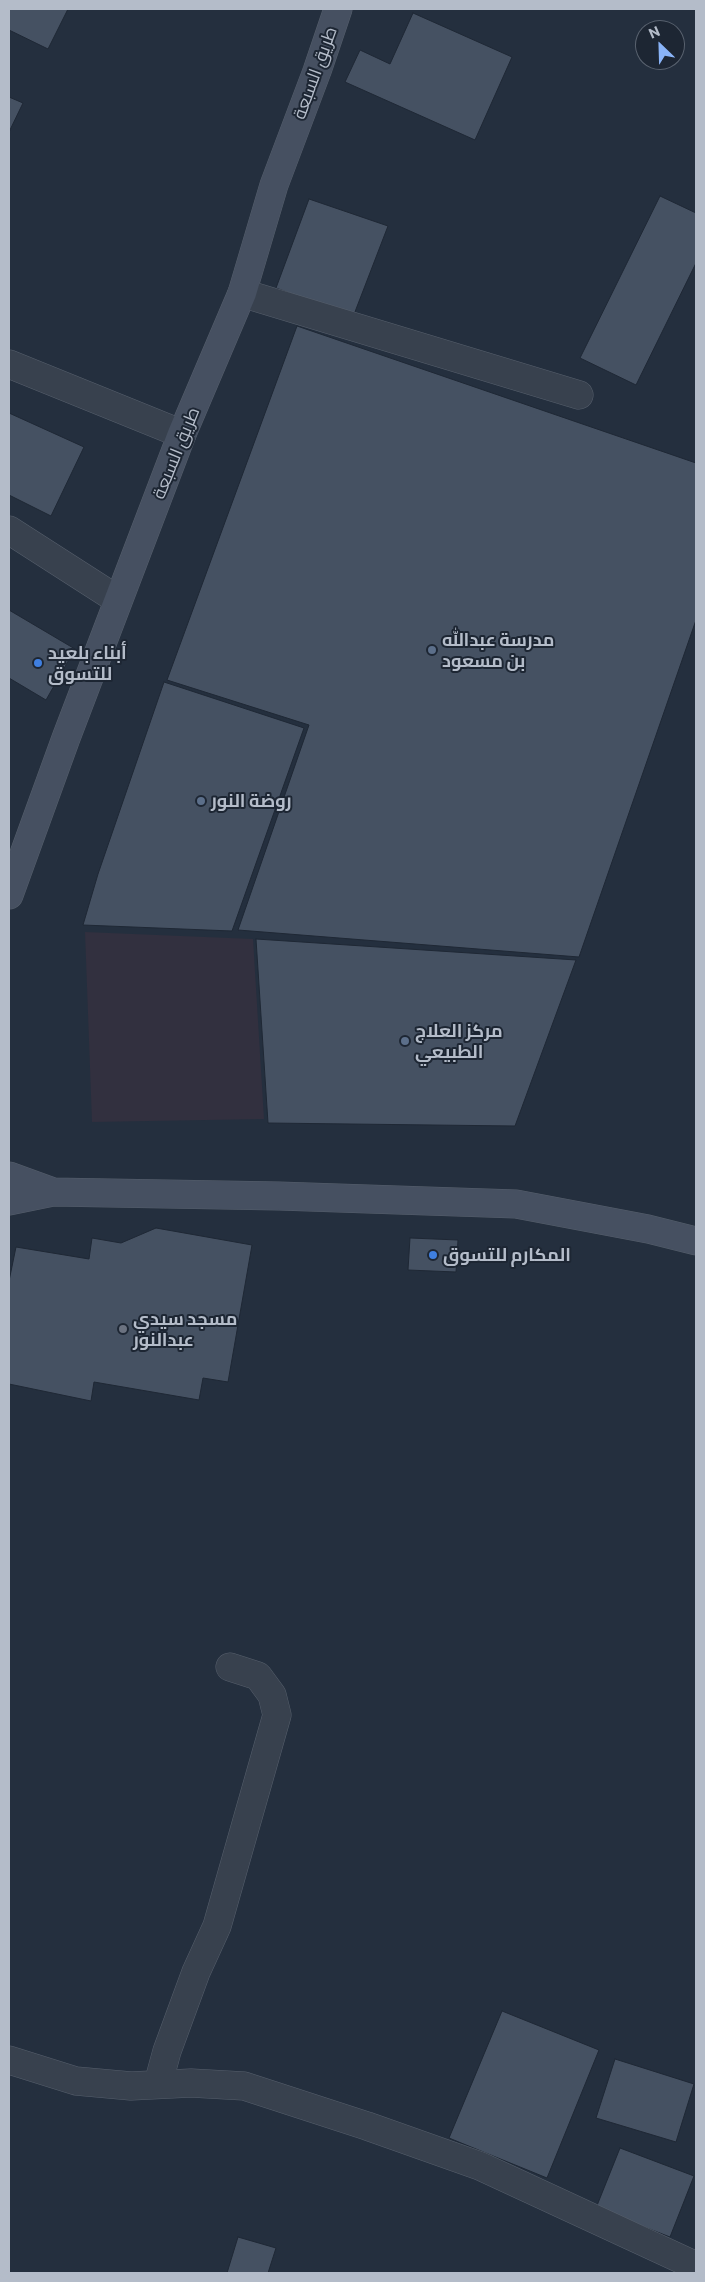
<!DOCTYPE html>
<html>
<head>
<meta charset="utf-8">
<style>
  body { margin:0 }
  #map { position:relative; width:705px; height:2282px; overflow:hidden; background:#242f3e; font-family:Commissioner,sans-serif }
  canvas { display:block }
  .frame { position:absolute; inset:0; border:10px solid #b4bcc9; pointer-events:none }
  .north { position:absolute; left:635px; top:20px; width:50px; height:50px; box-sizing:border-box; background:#1d2633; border:1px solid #59626f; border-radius:50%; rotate:336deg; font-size:14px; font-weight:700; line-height:20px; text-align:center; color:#b4bcc9 }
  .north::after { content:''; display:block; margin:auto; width:18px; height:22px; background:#8ab4f8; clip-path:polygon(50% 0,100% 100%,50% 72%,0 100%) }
</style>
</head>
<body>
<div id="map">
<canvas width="705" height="2282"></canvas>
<div class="frame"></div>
<div class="north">N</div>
</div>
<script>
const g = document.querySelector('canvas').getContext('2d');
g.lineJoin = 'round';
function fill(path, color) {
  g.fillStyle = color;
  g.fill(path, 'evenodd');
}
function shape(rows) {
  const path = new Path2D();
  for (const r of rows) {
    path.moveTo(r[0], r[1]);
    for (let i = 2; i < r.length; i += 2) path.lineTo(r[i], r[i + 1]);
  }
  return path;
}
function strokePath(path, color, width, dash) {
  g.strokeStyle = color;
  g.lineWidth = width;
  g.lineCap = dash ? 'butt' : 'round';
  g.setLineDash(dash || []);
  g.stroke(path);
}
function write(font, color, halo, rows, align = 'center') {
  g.font = font + ' Commissioner,Cairo,sans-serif';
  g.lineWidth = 4;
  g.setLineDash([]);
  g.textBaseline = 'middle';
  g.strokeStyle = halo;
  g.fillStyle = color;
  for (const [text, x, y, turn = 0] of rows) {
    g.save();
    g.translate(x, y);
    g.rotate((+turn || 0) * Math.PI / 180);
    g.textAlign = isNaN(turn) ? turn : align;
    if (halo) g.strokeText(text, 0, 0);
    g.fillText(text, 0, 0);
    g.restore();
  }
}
const medical = shape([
  [85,932,253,939,264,1119,92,1122]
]);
const building = shape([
  [9,9,68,9,48,49,9,30,9,9],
  [413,13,512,57,475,140,345,82,360,50,390,64,413,13],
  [9,97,23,103,9,132,9,97],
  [660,196,696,213,696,263,636,385,580,358,660,196],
  [309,199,388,226,353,317,276,288,309,199],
  [297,326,696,463,696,620,579,957,238,930,309,725,167,680,297,326],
  [9,413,84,447,51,516,9,495,9,413],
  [9,610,75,649,46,700,9,678,9,610],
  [164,682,304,728,232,931,83,925,98,874,164,682],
  [256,939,576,960,515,1126,268,1123,256,939],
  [156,1228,252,1245,228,1382,203,1378,199,1400,94,1382,91,1401,9,1384,9,1281,16,1247,89,1259,92,1238,121,1243,156,1228],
  [410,1238,458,1240,456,1272,408,1270,410,1238],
  [502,2011,599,2050,547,2178,449,2138,502,2011],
  [615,2059,694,2084,676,2142,596,2118,615,2059],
  [620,2148,694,2176,670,2237,596,2208,620,2148],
  [238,2237,276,2248,268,2273,227,2273,238,2237]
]);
const street = shape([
  [242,293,579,395],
  [9,364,182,434],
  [9,530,118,600],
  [9,2060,76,2081,131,2086,191,2083,244,2086,367,2126,480,2166,696,2266],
  [158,2084,167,2051,196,1972,217,1926,277,1715,272,1695,258,1676,230,1667]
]);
const secondary = shape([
  [9,895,66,738,182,434,242,293,274,185,317,71,338,9],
  [9,1176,53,1192],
  [9,1201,53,1192,279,1196,516,1204,648,1229,696,1241]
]);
const markers = [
  [432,650,5,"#5c6f8a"],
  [38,663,5,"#3f7fe0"],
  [201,801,5,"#5c6f8a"],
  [405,1041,5,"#5c6f8a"],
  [433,1255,5,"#3f7fe0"],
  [123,1329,5,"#6b7280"]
];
const streetNames = [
  ["طريق السبعة",315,73,-70],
  ["طريق السبعة",176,453,-68]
];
const poiNames = [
  ["مدرسة عبدالله",442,640],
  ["بن مسعود",442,661],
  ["أبناء بلعيد",48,653],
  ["للتسوق",48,674],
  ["روضة النور",211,801],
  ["مركز العلاج",415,1031],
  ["الطبيعي",415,1052],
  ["المكارم للتسوق",443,1255],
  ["مسجد سيدي",133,1319],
  ["عبدالنور",133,1340]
];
fill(medical, '#32303f');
fill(building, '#455162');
strokePath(building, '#1f2835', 1);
strokePath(street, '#565f6c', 29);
strokePath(secondary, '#565f6c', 29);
strokePath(street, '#38414e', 28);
strokePath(secondary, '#465061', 28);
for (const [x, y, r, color] of markers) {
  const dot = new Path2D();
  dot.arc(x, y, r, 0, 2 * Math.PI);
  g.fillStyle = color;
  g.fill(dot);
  strokePath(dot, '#1d2633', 2);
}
write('18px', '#b4bcc9', '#1d2633', streetNames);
write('bold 18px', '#b4bcc9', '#1d2633', poiNames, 'left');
</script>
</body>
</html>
